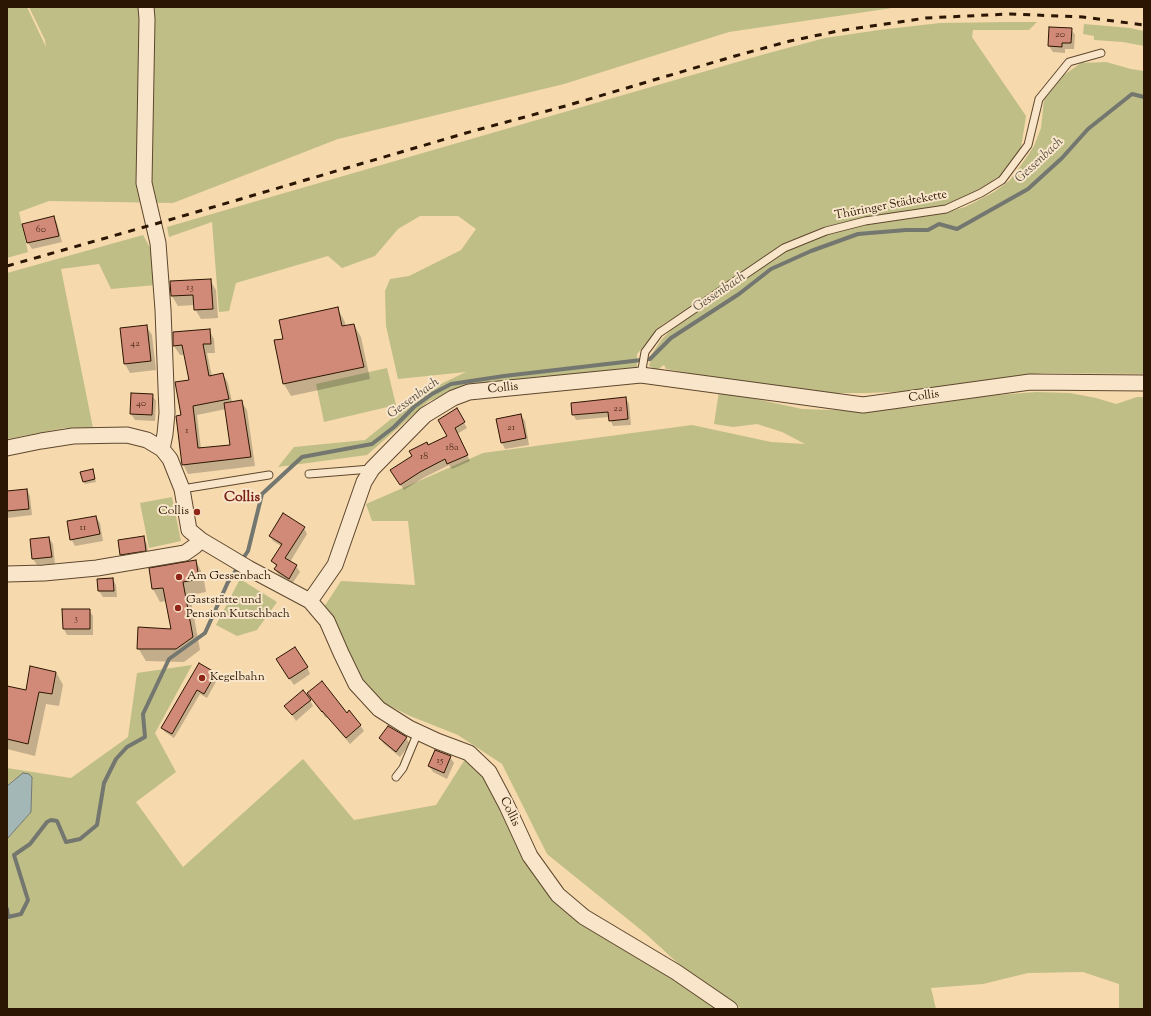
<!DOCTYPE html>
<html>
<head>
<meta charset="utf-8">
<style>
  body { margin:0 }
  #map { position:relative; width:1151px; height:1016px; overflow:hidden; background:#f6d9ad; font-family:"Sorts Mill Goudy",serif }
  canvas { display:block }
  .frame { position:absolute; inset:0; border:8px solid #2b1603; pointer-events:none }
</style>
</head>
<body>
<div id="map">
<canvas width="1151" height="1016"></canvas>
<div class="frame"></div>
</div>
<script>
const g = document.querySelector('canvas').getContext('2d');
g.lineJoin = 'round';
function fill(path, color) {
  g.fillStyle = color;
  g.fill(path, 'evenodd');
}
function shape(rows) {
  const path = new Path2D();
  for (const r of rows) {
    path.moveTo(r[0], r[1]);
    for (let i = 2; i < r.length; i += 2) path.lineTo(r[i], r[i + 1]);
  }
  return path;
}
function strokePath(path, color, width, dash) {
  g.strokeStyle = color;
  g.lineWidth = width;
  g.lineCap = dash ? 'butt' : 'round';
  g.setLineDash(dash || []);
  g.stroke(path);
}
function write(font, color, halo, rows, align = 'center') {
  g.font = font + ' "Sorts Mill Goudy",serif';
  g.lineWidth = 4;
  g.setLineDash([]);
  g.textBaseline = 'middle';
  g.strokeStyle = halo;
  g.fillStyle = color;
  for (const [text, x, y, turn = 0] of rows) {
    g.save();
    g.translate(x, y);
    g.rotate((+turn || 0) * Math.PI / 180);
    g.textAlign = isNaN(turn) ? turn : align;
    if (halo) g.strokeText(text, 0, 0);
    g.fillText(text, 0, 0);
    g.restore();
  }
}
const green = shape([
  [7,7,27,7,46,47,45,40,29,7,899,7,729,32,564,84,338,139,173,203,49,201,19,212,28,252,7,258],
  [1010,22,1037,22,1029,30,973,30,972,37,1026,116,1021,148,1002,175,973,193,945,206,865,217,824,227,781,247,661,326,637,354,637,367,466,386,429,401,367,455,278,467,294,447,365,440,426,391,466,372,398,379,386,326,385,291,390,279,409,276,461,250,476,229,458,216,420,216,398,229,375,256,342,268,328,256,236,283,229,311,219,312,212,222,169,237,167,227,765,54,825,38,879,30,940,23],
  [1084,24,1130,28,1144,31,1144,46,1123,42,1094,40,1094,36,1083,34],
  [1106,62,1131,69,1144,71,1144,374,1043,373,980,381,914,391,867,393,822,393,740,382,666,369,664,365,657,370,649,366,653,352,662,339,672,329,775,257,795,247,839,230,866,225,941,214,965,207,994,192,1010,180,1024,161,1034,146,1041,128,1044,99,1064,75,1081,63],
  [143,235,154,255,156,285,111,289,99,264,61,269,93,428,64,428,7,439,7,273],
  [387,368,396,405,324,422,316,384],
  [719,391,802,409,864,411,915,407,985,396,1036,392,1070,393,1096,398,1116,404,1137,397,1144,397,1144,1009,1119,1009,1119,984,1083,972,1028,973,983,984,931,988,936,1009,742,1009,684,969,646,934,547,854,502,764,458,735,410,716,382,702,361,680,324,607,341,581,415,585,408,521,372,521,366,504,483,453,692,425,771,442,805,444,782,432,757,424,733,427,714,424],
  [172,497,181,541,149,548,140,503],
  [240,579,277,602,257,630,237,636,216,625],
  [192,665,155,733,176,772,136,802,183,867,303,759,354,820,436,805,469,753,558,895,730,1009,7,1009,7,839,31,812,32,798,32,777,13,780,7,786,7,768,71,778,128,737,137,673]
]);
const water = shape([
  [23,773,29,774,32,777,31,812,7,839,7,786,23,773]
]);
const shadow = shape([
  [1050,28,1071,29,1075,35,1074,49,1065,49,1065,53,1053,52,1049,46],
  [54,217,57,223,62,242,32,249,28,243,24,224],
  [210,280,216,290,218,318,201,319,195,309,195,305,178,306,172,296],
  [337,308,344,320,346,326,354,325,361,337,370,379,291,396,284,384,284,339],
  [146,326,152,335,156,370,130,373,125,364],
  [209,330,214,339,215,353,207,353,212,376,223,374,228,383,232,402,241,401,247,410,255,466,188,474,183,464,182,416,190,380,185,355,180,355,174,346],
  [226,409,232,445,201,449,197,415],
  [152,395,156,401,155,421,135,420,131,414],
  [626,398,629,404,631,425,613,426,609,417,576,420,573,414],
  [456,410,467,428,457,434,470,461,452,469,449,465,423,478,404,490,395,476,428,446,449,437],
  [521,415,525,421,529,445,505,449,502,443,497,419],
  [92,470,96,482,85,484,84,482],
  [27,490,30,496,32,515,7,518,7,492],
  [96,517,100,523,103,541,75,546,71,539],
  [304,528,307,534,290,562,296,566,300,572,292,584,279,575,275,570,277,567,272,561,281,546,273,541,270,536],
  [49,538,53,544,55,564,37,565,33,559,31,540],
  [144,538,147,544,149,557,125,561,121,555],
  [196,561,203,575,206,592,190,595,200,650,184,662,146,661,138,648,172,630,167,601,160,602,153,589,150,569],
  [113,579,116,585,117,597,103,597,99,591,98,580],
  [7,592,8,592,7,623],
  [63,610,89,610,93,616,93,635,67,635,64,629],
  [199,664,216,673,218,678,207,698,200,694,174,738,165,732,162,728],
  [281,666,307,667,310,674,294,685],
  [56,672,63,685,59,706,46,704,35,756,7,749,7,696,27,691],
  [308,693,346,714,360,725,364,731,350,744,327,717,326,718],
  [310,700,313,706,296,721,286,706],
  [380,738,406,738,410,744,400,757,384,744],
  [450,757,454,763,447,779,433,772,429,766]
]);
const stream = shape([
  [242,560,248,551,262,494,302,457,372,444,394,427,414,407,432,394,451,384,504,376,650,359,671,338,739,294,771,269,811,251,858,234,906,230,928,230,939,224,957,229,1028,189,1062,158,1088,129,1132,94,1144,97],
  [7,909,8,917,21,914,28,900,14,855,30,844,47,822,51,820,57,821,66,842,80,839,97,825,104,783,116,759,127,747,145,737,143,714,169,659,205,633,228,582,239,566]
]);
const building = shape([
  [1049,27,1072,28,1071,43,1062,43,1062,47,1048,46,1049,27],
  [54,216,59,236,27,243,22,224,54,216],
  [211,279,213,309,194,310,193,295,171,296,170,281,211,279],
  [338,307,342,326,354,324,364,367,283,384,274,340,283,339,279,320,338,307],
  [147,325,151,361,124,364,120,328,147,325],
  [210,329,211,344,203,344,209,376,223,373,229,399,193,406,198,448,230,445,224,403,242,400,251,457,182,465,176,416,181,415,175,382,189,380,182,345,173,346,173,332,210,329],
  [131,393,153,394,152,415,130,414,131,393],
  [626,397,628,419,609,421,608,412,572,415,571,403,626,397],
  [457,408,465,422,455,428,468,455,447,464,445,459,420,472,400,485,390,470,412,456,409,451,427,442,428,445,447,436,438,420,457,408],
  [521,414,526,438,501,443,496,419,521,414],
  [93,469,95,479,83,482,80,472,93,469],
  [27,489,29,509,7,511,7,491,27,489],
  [283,513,305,527,285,558,297,565,289,579,274,569,277,565,271,561,282,544,269,536,283,513],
  [96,516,100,534,70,540,67,521,96,516],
  [144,536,146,551,120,555,118,540,144,536],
  [49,537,52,557,32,559,30,539,49,537],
  [196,560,199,579,183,582,193,637,176,649,137,649,138,627,171,629,163,588,152,589,149,568,196,560],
  [113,578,114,591,98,591,97,579,113,578],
  [62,609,90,609,90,629,63,629,62,609],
  [295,647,308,667,289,679,276,659,295,647],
  [199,663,216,673,204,694,197,690,172,734,161,728,199,663],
  [30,666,56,672,52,694,39,692,28,744,7,739,7,686,26,690,30,666],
  [322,681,347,713,349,710,361,725,346,738,322,711,322,712,307,693,322,681],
  [303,690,311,700,292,715,284,706,303,690],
  [388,726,407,737,396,752,379,738,388,726],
  [435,750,451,756,444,773,428,766,435,750]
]);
const service = shape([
  [641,375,645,352,659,333,784,248,826,231,865,221,946,209,981,193,1002,180,1028,145,1039,99,1069,62,1101,53],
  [309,474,371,469],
  [182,489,269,475],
  [396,777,403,768,418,732]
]);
const minor = shape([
  [146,7,147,19,144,183,158,243,163,310,167,413,165,434,162,449],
  [7,448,41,441,73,436,127,435,147,440,162,449,170,459,182,489,189,530,201,540,248,568,310,601,327,621,341,653,356,684,379,709,409,728,437,741,469,753,489,772,507,806,530,856,558,895,584,917,676,972,730,1009],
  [7,574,44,573,97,568,150,559,185,553,195,546,201,540],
  [310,601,335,565,364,482,372,469,425,415,453,398,469,392,641,375,863,405,1030,382,1144,383]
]);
const rail = shape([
  [7,266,169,220,466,133,569,105,735,56,790,41,838,31,926,18,1010,14,1083,17,1144,25]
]);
const markers = [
  [197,512,4,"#8f2418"],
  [179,577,4,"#8f2418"],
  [178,608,4,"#8f2418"],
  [202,678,4,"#8f2418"]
];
const numberNames = [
  ["20",1060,35],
  ["60",41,230],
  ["13",190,288],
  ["42",135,344],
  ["40",141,404],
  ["22",618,409],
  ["21",511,428],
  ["1",187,431],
  ["18a",452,448],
  ["18",424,457],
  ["11",83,528],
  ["3",76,619],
  ["15",440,761]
];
const streetNames = [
  ["Thüringer Städtekette",891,206,-11],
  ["Collis",503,389,-6],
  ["Collis",924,397,-8],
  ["Collis",509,812,64]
];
const poiNames = [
  ["Collis",189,512,"right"],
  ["Am Gessenbach",187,577],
  ["Gaststätte und",186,601],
  ["Pension Kutschbach",186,615],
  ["Kegelbahn",210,678]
];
const waterNames = [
  ["Gessenbach",1040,161,-43],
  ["Gessenbach",720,293,-34],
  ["Gessenbach",414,399,-36]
];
const quarterNames = [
  ["Collis",242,499]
];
fill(green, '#c0be87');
fill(water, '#a3b7b7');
strokePath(water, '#73776f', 1);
fill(shadow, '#0003');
strokePath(stream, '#73776f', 4);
fill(building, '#d18a77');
strokePath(building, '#2b1603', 1);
strokePath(service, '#5e472e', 9);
strokePath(minor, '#5e472e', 17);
strokePath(service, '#f9e6ca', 7);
strokePath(minor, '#f9e6ca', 15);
strokePath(rail, '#2b1603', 3, [7, 7]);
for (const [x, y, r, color] of markers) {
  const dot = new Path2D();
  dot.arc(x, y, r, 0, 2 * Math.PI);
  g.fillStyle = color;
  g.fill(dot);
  strokePath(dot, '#f9e6ca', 1.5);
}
write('10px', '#543320', null, numberNames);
write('12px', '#2b1603', '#f9e6ca', streetNames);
write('12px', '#2b1603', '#f9e6ca', poiNames, 'left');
write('italic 13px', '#554e42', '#f9e6ca', waterNames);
write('bold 14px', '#7a1f14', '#f9e6ca', quarterNames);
</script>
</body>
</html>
